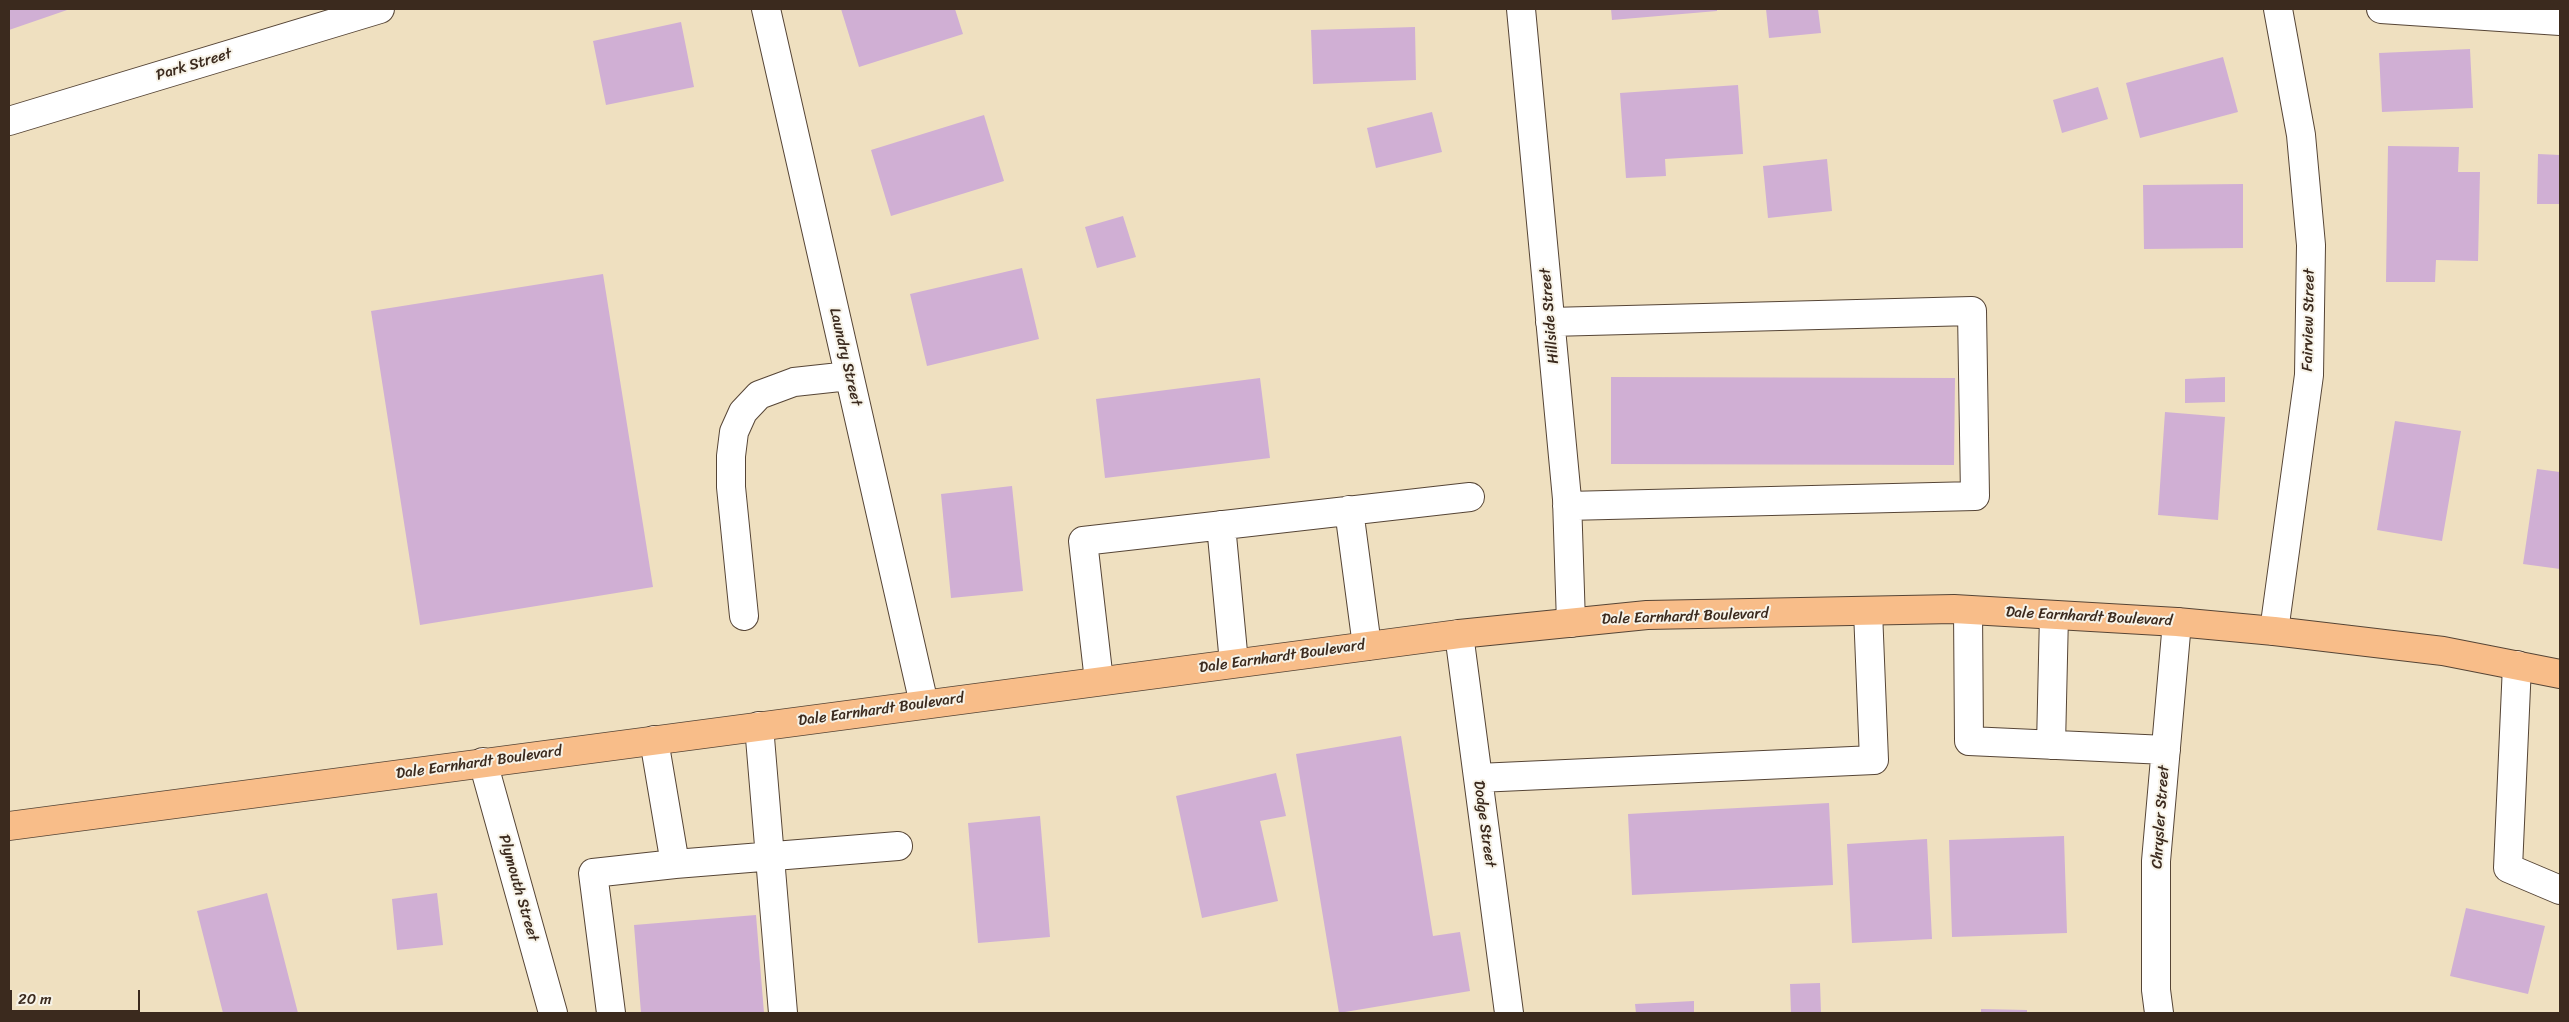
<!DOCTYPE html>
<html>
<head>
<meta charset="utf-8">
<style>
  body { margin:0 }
  #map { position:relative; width:2569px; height:1022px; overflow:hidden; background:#efe0c0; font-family:Sriracha,sans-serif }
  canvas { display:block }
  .frame { position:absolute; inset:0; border:10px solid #3b2a1e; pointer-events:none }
  .scale { position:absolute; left:10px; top:990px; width:130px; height:22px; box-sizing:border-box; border:2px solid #3b2a1e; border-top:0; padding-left:6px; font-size:15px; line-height:18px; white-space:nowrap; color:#3b2a1e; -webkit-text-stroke:4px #f7f3e8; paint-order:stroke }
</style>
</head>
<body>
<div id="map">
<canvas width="2569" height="1022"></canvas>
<div class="frame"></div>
<div class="scale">20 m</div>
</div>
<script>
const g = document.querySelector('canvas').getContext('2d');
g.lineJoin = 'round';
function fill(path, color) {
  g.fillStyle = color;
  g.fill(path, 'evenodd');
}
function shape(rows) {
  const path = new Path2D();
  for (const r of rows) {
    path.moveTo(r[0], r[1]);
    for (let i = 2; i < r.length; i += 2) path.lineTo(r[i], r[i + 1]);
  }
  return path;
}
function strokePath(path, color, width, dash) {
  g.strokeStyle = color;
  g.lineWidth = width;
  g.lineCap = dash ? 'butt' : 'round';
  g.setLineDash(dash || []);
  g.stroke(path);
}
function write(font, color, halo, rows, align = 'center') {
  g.font = font + ' Sriracha,sans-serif';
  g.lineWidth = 4;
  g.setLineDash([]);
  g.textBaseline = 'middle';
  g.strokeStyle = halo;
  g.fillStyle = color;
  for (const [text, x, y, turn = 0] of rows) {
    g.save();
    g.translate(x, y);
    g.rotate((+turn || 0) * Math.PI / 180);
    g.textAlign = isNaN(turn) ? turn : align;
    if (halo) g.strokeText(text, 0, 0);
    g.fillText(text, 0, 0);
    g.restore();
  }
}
const building = shape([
  [9,9,70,9,9,30],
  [841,9,955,9,963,34,859,67],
  [1611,9,1717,9,1717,11,1612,20],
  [1766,9,1818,9,1821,33,1769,38],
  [681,22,694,87,606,105,593,41],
  [1415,27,1416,80,1313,84,1311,30],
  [2470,49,2473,108,2382,112,2379,53],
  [2223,57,2238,112,2140,138,2126,83],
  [1738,85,1743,154,1665,159,1666,176,1626,178,1620,93],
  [2098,87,2108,119,2062,133,2053,100],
  [1432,112,1442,152,1376,168,1367,128],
  [984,115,1004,181,891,216,871,150],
  [2388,146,2459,147,2458,172,2480,172,2478,261,2436,260,2435,282,2386,282],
  [2538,154,2560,155,2560,204,2537,204],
  [1827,159,1832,211,1768,218,1763,166],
  [2243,184,2243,248,2144,249,2143,185],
  [1123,216,1136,257,1097,268,1085,227],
  [1022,268,1039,339,927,366,910,294],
  [603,274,653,587,420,625,371,311],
  [1611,377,1955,378,1954,465,1611,464],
  [2225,377,2225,402,2185,403,2185,379],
  [1260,378,1270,458,1105,478,1096,399],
  [2165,412,2225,417,2218,520,2158,515],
  [2395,421,2461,431,2442,541,2377,530],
  [2537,469,2560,472,2560,569,2523,564],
  [1012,486,1023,591,951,598,941,494],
  [1401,736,1433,936,1460,932,1470,991,1339,1013,1296,754],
  [1276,773,1286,816,1260,821,1278,901,1202,918,1176,796],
  [1829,803,1833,885,1632,895,1628,814],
  [1040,816,1050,937,978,943,968,823],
  [2064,836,2067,933,1952,937,1949,840],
  [1927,839,1932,939,1852,943,1847,844],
  [267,893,298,1013,223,1013,197,911],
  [437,893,443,945,397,950,392,899],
  [2466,908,2545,926,2528,994,2450,976],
  [756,915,764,1013,641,1013,634,925],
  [1820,983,1821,1013,1791,1013,1790,984],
  [1694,1001,1694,1013,1636,1013,1635,1004],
  [1981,1009,2027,1010,2027,1013,1981,1013]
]);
const minor = shape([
  [766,9,924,704],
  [1521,9,1567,499,1571,623],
  [2381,9,2560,21],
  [9,121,380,9],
  [1550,322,1972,311,1975,496,1567,506],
  [1349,510,1367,646],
  [1221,525,1234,663],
  [1968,610,1969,741,2166,750],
  [744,616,731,487,731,456,734,432,743,412,759,395,794,382,849,376],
  [2274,631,2309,375,2311,245,2301,135,2278,9],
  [1459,634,1509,1013],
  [2517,665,2508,868,2560,890],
  [1099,681,1083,541,1470,497],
  [759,726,783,1013],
  [2051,745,2054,615],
  [483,762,553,1013],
  [1478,778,1874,760,1868,611],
  [675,864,898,846],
  [611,1013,593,873,675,864,654,740],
  [2159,1013,2156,990,2156,861,2177,622]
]);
const major = shape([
  [9,826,1459,634,1647,615,1954,609,2177,622,2274,631,2443,651,2560,674]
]);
const streetNames = [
  ["Park Street",194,65,-17],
  ["Hillside Street",1550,316,-95],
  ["Fairview Street",2309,320,-89],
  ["Laundry Street",845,357,77],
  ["Dale Earnhardt Boulevard",1685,617,-2],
  ["Dale Earnhardt Boulevard",2089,617,3],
  ["Dale Earnhardt Boulevard",1282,657,-8],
  ["Dale Earnhardt Boulevard",881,710,-8],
  ["Dale Earnhardt Boulevard",479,763,-8],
  ["Chrysler Street",2161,817,-86],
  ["Dodge Street",1484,824,82],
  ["Plymouth Street",518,888,74]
];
fill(building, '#d0afd4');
strokePath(minor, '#564536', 30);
strokePath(major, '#564536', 30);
strokePath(minor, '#fff', 28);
strokePath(major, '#f8bd89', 28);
write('15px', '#3b2a1e', '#f7f3e8', streetNames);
</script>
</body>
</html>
